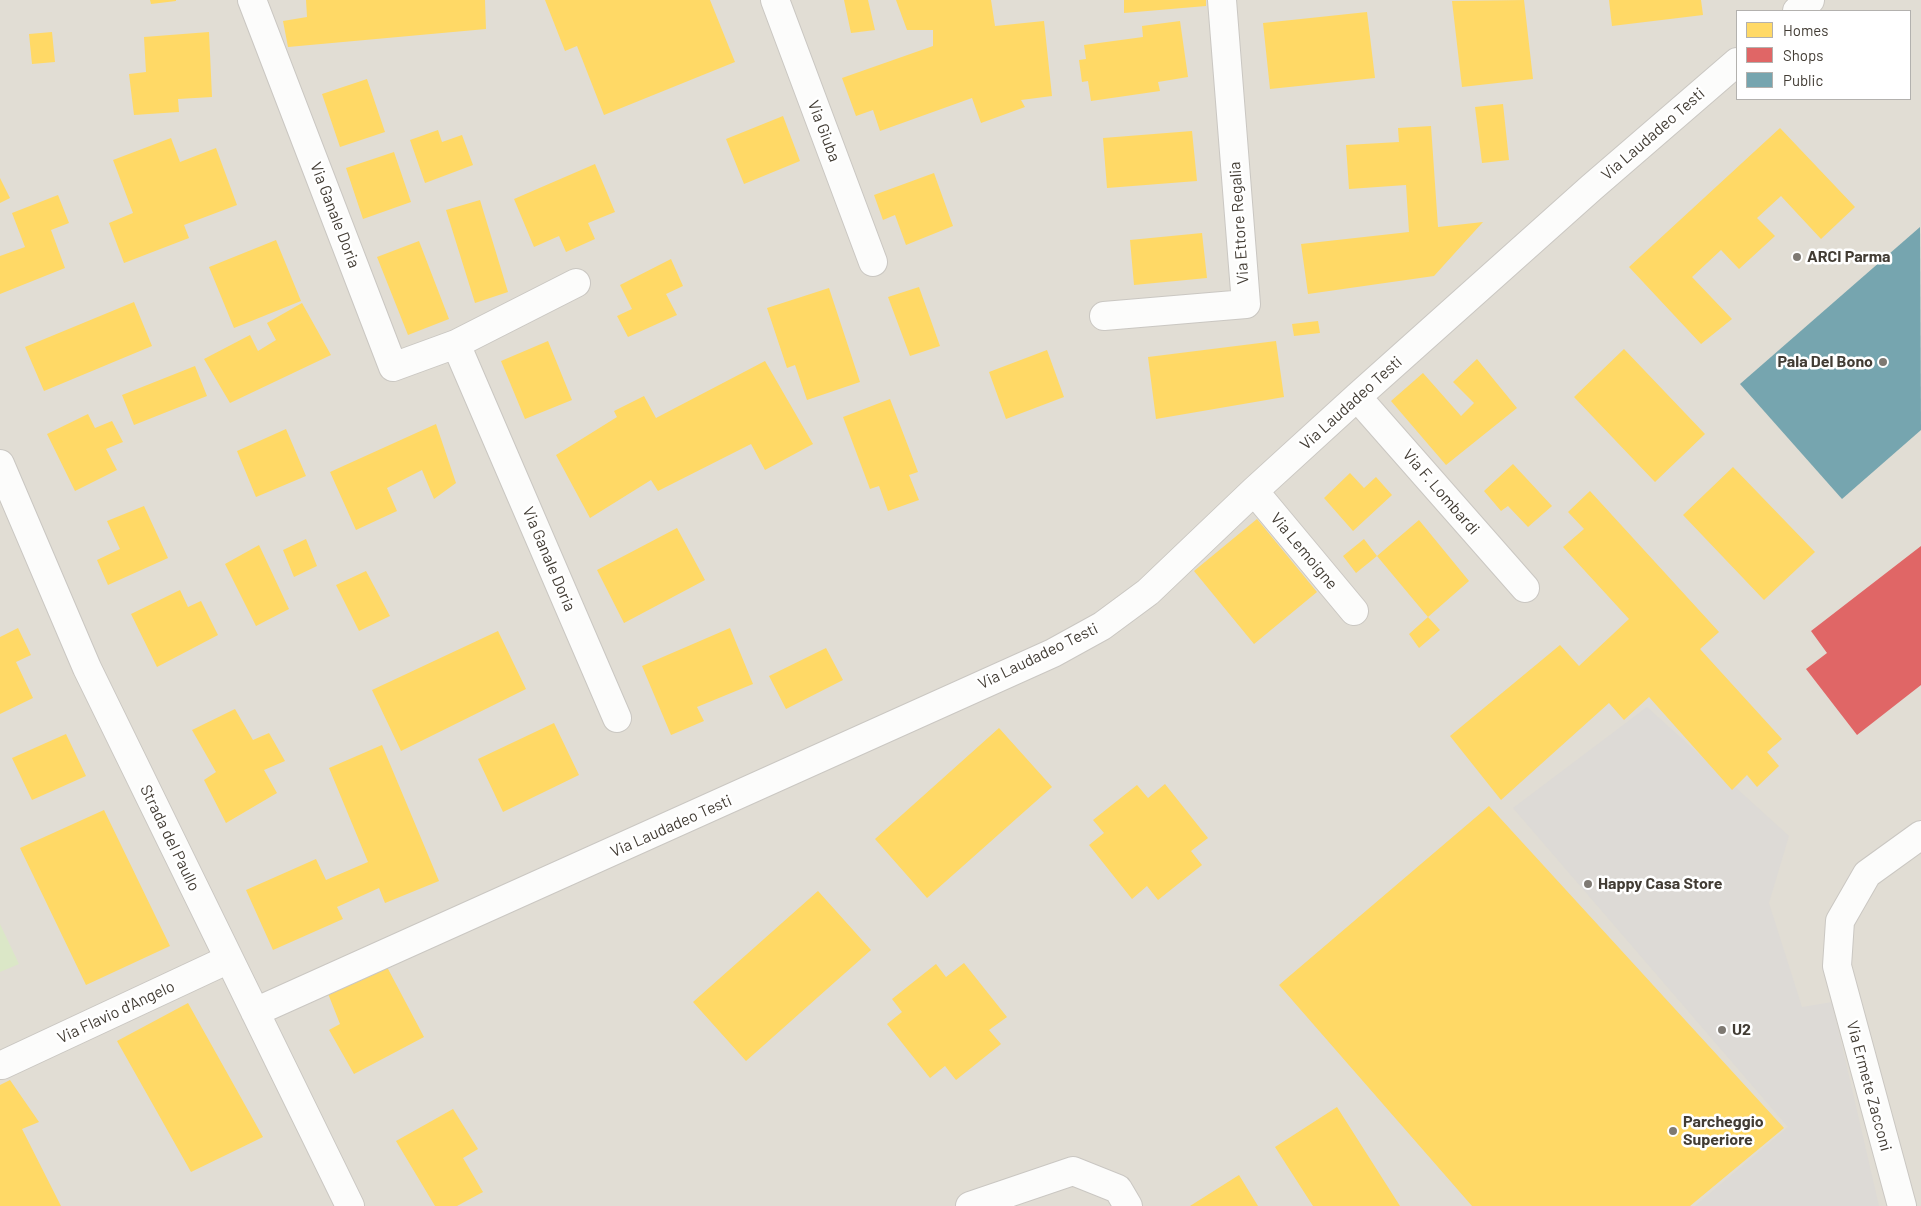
<!DOCTYPE html>
<html>
<head>
<meta charset="utf-8">
<style>
  body { margin:0 }
  #map { position:relative; width:1921px; height:1206px; overflow:hidden; background:#eeebe6; font-family:Barlow,sans-serif }
  canvas { display:block }
  .legend { position:absolute; left:1736px; top:10px; width:175px; height:90px; box-sizing:border-box; background:#fff; border:1px solid #b3b1ae; margin:0; padding:6px 9px; list-style:none; font-size:15px; color:#423c34 }
  .legend li { display:flex; align-items:center; gap:10px; height:25px }
  .legend b { width:25px; border:1px solid #b3b1ae }
</style>
</head>
<body>
<div id="map">
<canvas width="1921" height="1206"></canvas>
<ul class="legend">
<li><b style="height:14px;background:#ffd966"></b>Homes</li>
<li><b style="height:14px;background:#e06666"></b>Shops</li>
<li><b style="height:14px;background:#76a5af"></b>Public</li>
</ul>
</div>
<script>
const g = document.querySelector('canvas').getContext('2d');
g.lineJoin = 'round';
function fill(path, color) {
  g.fillStyle = color;
  g.fill(path, 'evenodd');
}
function shape(rows) {
  const path = new Path2D();
  for (const r of rows) {
    path.moveTo(r[0], r[1]);
    for (let i = 2; i < r.length; i += 2) path.lineTo(r[i], r[i + 1]);
  }
  return path;
}
function strokePath(path, color, width, dash) {
  g.strokeStyle = color;
  g.lineWidth = width;
  g.lineCap = dash ? 'butt' : 'round';
  g.setLineDash(dash || []);
  g.stroke(path);
}
function write(font, color, halo, rows, align = 'center') {
  g.font = font + ' Barlow,sans-serif';
  g.lineWidth = 5;
  g.setLineDash([]);
  g.textBaseline = 'middle';
  g.strokeStyle = halo;
  g.fillStyle = color;
  for (const [text, x, y, turn = 0] of rows) {
    g.save();
    g.translate(x, y);
    g.rotate((+turn || 0) * Math.PI / 180);
    g.textAlign = isNaN(turn) ? turn : align;
    if (halo) g.strokeText(text, 0, 0);
    g.fillText(text, 0, 0);
    g.restore();
  }
}
const residential = shape([
  [0,0,1921,0,1921,1206,0,1206],
  [1737,11,1910,11,1910,99,1737,99]
]);
const green = shape([
  [0,924,19,964,0,972]
]);
const parking = shape([
  [1647,707,1789,836,1769,903,1802,1007,1832,1002,1879,1206,1695,1206,1788,1127,1513,808]
]);
const homes = shape([
  [150,0,176,0,176,1,151,4],
  [306,0,485,0,486,29,288,47,283,21,307,17],
  [545,0,710,0,735,62,604,115,577,46,565,51],
  [844,0,868,0,875,30,851,33],
  [896,0,991,0,995,26,1044,21,1052,96,1021,100,1025,107,981,123,972,98,880,131,873,110,856,116,842,78,933,46,933,30,907,30],
  [1124,0,1206,0,1206,6,1124,13],
  [1524,0,1533,79,1462,87,1452,1],
  [1609,0,1701,0,1703,15,1612,26],
  [1367,12,1375,78,1270,89,1263,23],
  [1180,21,1188,77,1158,82,1160,91,1091,101,1088,81,1082,82,1079,60,1086,59,1084,45,1143,37,1142,26],
  [52,32,55,62,32,64,29,34],
  [209,32,212,97,178,99,179,112,134,115,129,74,146,72,144,37],
  [367,79,385,132,340,147,322,94],
  [1503,104,1509,160,1482,163,1475,107],
  [783,116,800,161,744,184,726,139],
  [1431,126,1438,227,1483,222,1434,276,1308,294,1301,244,1409,232,1406,185,1349,189,1346,145,1399,142,1398,128],
  [1780,128,1855,207,1821,239,1781,196,1757,218,1775,236,1739,269,1721,250,1692,277,1732,319,1701,344,1629,267],
  [438,130,442,142,462,135,473,165,425,183,410,140],
  [1192,131,1197,181,1107,188,1103,138],
  [171,138,180,162,216,148,237,205,184,225,189,238,124,263,109,223,133,213,113,160],
  [394,152,411,202,363,219,346,168],
  [595,164,615,212,588,223,595,239,566,252,559,236,534,247,514,199],
  [934,173,953,226,906,245,895,215,883,220,874,195],
  [0,178,10,198,0,203],
  [58,195,69,223,51,230,65,268,0,294,0,256,25,247,12,213],
  [480,200,508,292,475,303,446,210],
  [1202,233,1207,278,1134,285,1130,240],
  [276,240,301,301,234,328,209,267],
  [419,241,449,319,408,335,377,257],
  [671,259,683,286,666,294,677,315,628,337,617,316,632,309,620,285],
  [919,287,940,346,910,356,888,297],
  [829,288,860,382,807,400,795,365,787,368,767,308],
  [134,302,152,346,44,391,25,347],
  [302,303,331,355,230,403,204,359,250,335,258,351,276,340,267,323],
  [1318,321,1320,333,1294,336,1292,324],
  [548,341,572,400,525,419,501,361],
  [1276,341,1284,397,1156,419,1148,357],
  [1624,349,1705,434,1655,482,1574,397],
  [1047,350,1064,397,1006,419,989,372],
  [1477,359,1517,408,1446,465,1391,401,1423,373,1461,416,1474,403,1453,382],
  [765,361,813,444,765,470,751,444,658,491,651,480,590,518,556,455,617,417,614,411,644,396,656,418],
  [195,366,207,396,134,425,122,395],
  [890,399,918,472,909,475,919,500,888,511,879,486,870,489,843,417],
  [88,414,95,428,112,421,123,442,106,449,117,470,75,491,47,434],
  [436,424,456,483,434,499,422,470,387,488,397,511,356,530,330,472],
  [286,429,306,476,256,497,237,451],
  [1513,464,1552,506,1528,527,1508,506,1501,511,1484,491],
  [1733,467,1815,552,1764,600,1683,515],
  [1350,473,1364,488,1376,477,1392,495,1353,531,1324,498],
  [1590,491,1719,632,1700,649,1782,739,1767,752,1779,766,1757,787,1747,775,1732,790,1649,697,1624,720,1609,703,1501,800,1450,736,1560,645,1579,666,1629,619,1563,547,1584,529,1568,512],
  [144,506,168,558,108,585,97,560,120,549,107,521],
  [1257,519,1317,592,1254,644,1194,571],
  [1419,520,1469,581,1428,617,1377,556],
  [677,528,705,580,624,623,597,570],
  [306,539,317,566,294,577,283,550],
  [1364,539,1377,556,1356,573,1343,556],
  [259,545,289,609,256,626,225,564],
  [366,571,390,616,359,631,336,585],
  [180,590,188,607,201,601,218,635,157,667,131,614],
  [1428,617,1440,630,1419,648,1409,634],
  [18,628,31,655,16,662,33,698,0,714,0,637],
  [730,628,753,684,697,707,704,721,671,735,642,666],
  [498,631,526,689,401,751,372,690],
  [826,648,843,680,786,709,769,676],
  [235,709,253,740,269,733,285,761,264,770,277,793,226,823,204,780,216,772,192,730],
  [554,723,579,775,503,812,478,759],
  [999,728,1052,787,927,898,875,839],
  [66,734,86,776,32,800,12,758],
  [382,745,439,881,385,903,379,888,337,907,343,919,273,950,246,890,316,859,326,880,368,862,329,768],
  [1165,784,1208,838,1191,851,1202,865,1158,900,1147,886,1132,899,1089,845,1104,833,1093,820,1137,785,1148,798],
  [1489,806,1784,1128,1690,1206,1472,1206,1279,985],
  [104,810,170,946,86,985,20,848],
  [818,891,871,950,746,1061,693,1002],
  [964,963,1007,1017,989,1030,1001,1044,956,1080,945,1066,930,1078,887,1024,902,1012,892,999,936,964,946,977],
  [387,967,424,1037,354,1074,329,1030,340,1024,327,991],
  [188,1003,263,1137,191,1172,117,1041],
  [10,1080,39,1122,22,1129,61,1206,0,1206,0,1085],
  [1337,1107,1400,1206,1313,1206,1275,1147],
  [453,1109,478,1149,463,1158,483,1192,457,1206,435,1206,396,1141],
  [1239,1175,1258,1206,1190,1206]
]);
const shops = shape([
  [1921,546,1921,685,1857,735,1806,669,1827,653,1811,631]
]);
const public = shape([
  [1920,227,1921,430,1842,499,1740,384]
]);
const street = shape([
  [252,0,393,367,456,344,617,718],
  [775,0,873,262],
  [1797,11,1810,0],
  [1104,316,1246,304,1222,0],
  [456,344,576,283],
  [1357,397,1525,588],
  [0,464,87,668,350,1206],
  [1254,491,1354,611],
  [255,1012,1053,653,1102,626,1148,592,1254,491,1357,397,1591,188,1737,62],
  [2,1065,229,959],
  [970,1206,1073,1171,1118,1189,1128,1206],
  [1902,1206,1837,966,1840,921,1867,874,1921,835]
]);
const markers = [
  [1797,257,5,"#7e7972"],
  [1883,362,5,"#7e7972"],
  [1588,884,5,"#7e7972"],
  [1722,1030,5,"#7e7972"],
  [1673,1131,5,"#7e7972"]
];
const streetNames = [
  ["Via Giuba",824,131,69],
  ["Via Laudadeo Testi",1653,134,-41],
  ["Via Ganale Doria",335,215,69],
  ["Via Ettore Regalia",1239,223,-94],
  ["Via Laudadeo Testi",1351,403,-42],
  ["Via F. Lombardi",1441,492,49],
  ["Via Lemoigne",1304,551,50],
  ["Via Ganale Doria",549,559,67],
  ["Via Laudadeo Testi",1038,656,-26],
  ["Via Laudadeo Testi",671,826,-24],
  ["Strada del Paullo",170,838,64],
  ["Via Flavio d'Angelo",116,1012,-25],
  ["Via Ermete Zacconi",1869,1086,75]
];
const poiNames = [
  ["ARCI Parma",1807,257],
  ["Pala Del Bono",1873,362,"right"],
  ["Happy Casa Store",1598,884],
  ["U2",1732,1030],
  ["Parcheggio",1683,1122],
  ["Superiore",1683,1140]
];
fill(residential, '#e1ddd4');
fill(green, '#dbe7c7');
fill(parking, '#dddad6');
fill(homes, '#ffd966');
fill(shops, '#e06666');
fill(public, '#76a5af');
strokePath(street, '#cac7c2', 30);
strokePath(street, '#fcfcfb', 28);
for (const [x, y, r, color] of markers) {
  const dot = new Path2D();
  dot.arc(x, y, r, 0, 2 * Math.PI);
  g.fillStyle = color;
  g.fill(dot);
  strokePath(dot, '#fff', 2);
}
write('16px', '#423c34', '#fff', streetNames);
write('bold 16px', '#423c34', '#fff', poiNames, 'left');
</script>
</body>
</html>
